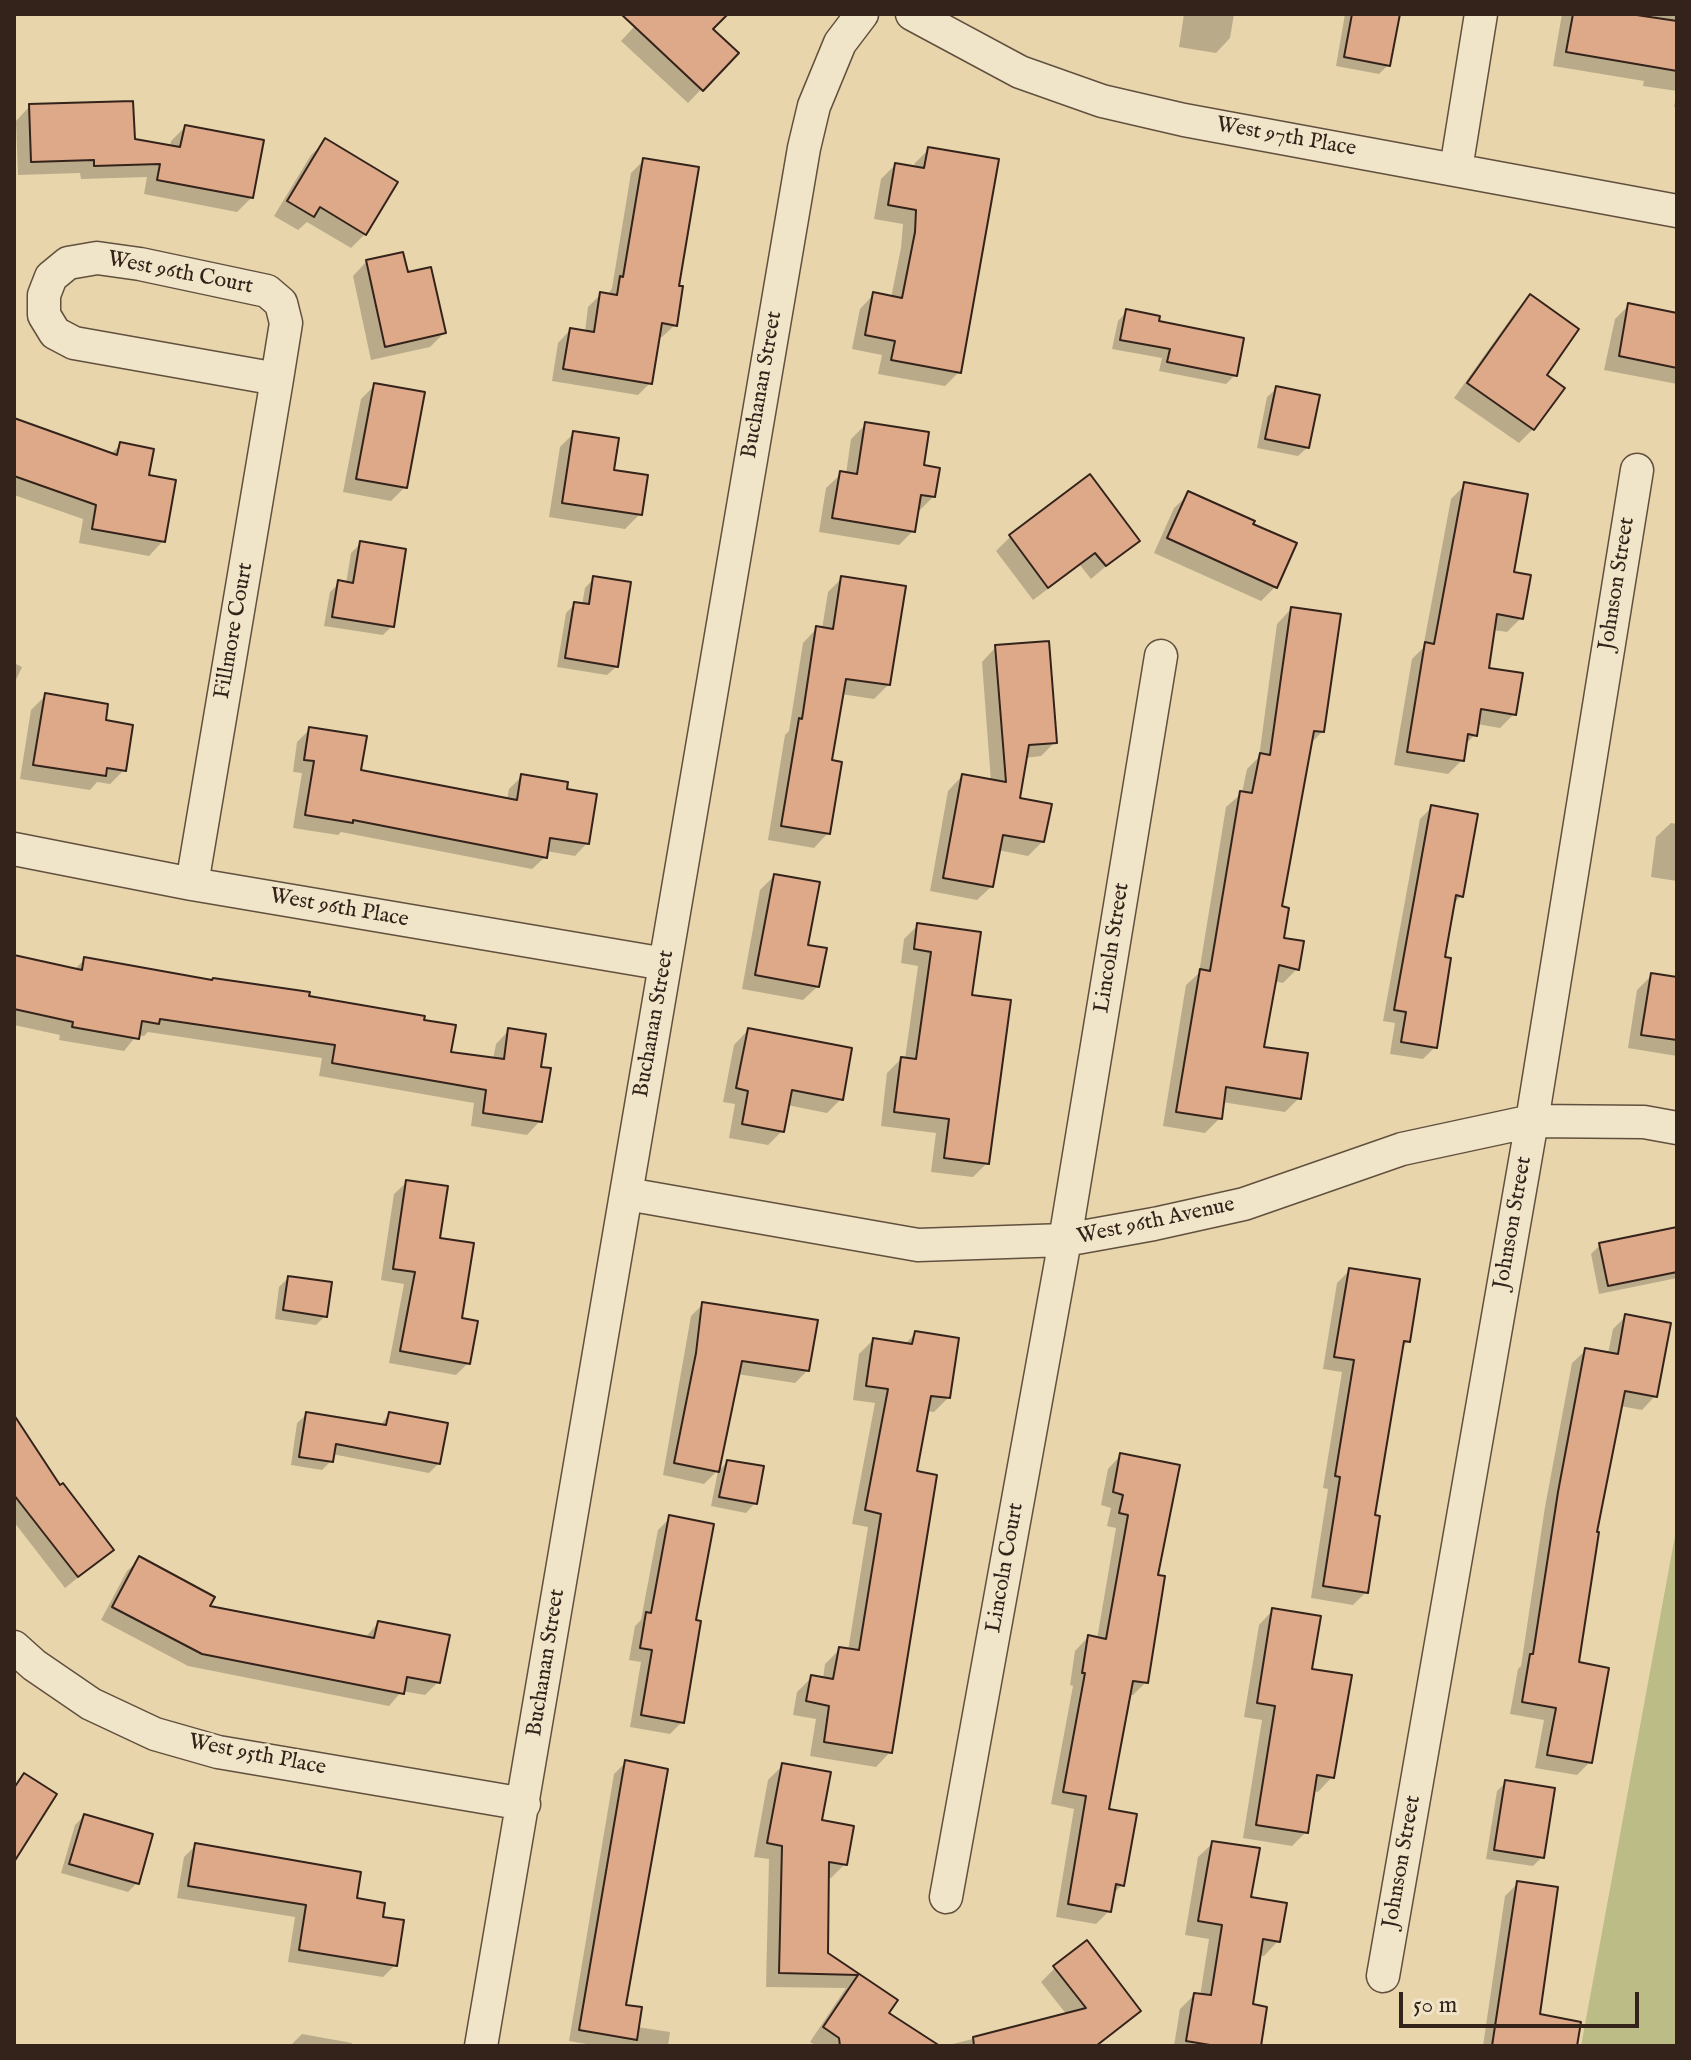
<!DOCTYPE html>
<html>
<head>
<meta charset="utf-8">
<style>
  body { margin:0 }
  #map { position:relative; width:1691px; height:2060px; overflow:hidden; background:#e8d5ac; font-family:"IM FELL English",serif }
  canvas { display:block }
  .frame { position:absolute; inset:0; border:16px solid #34231a; pointer-events:none }
  .scale { position:absolute; left:1399px; top:1992px; width:240px; height:36px; box-sizing:border-box; border:4px solid #34231a; border-top:0; padding-left:10px; font-size:24px; line-height:28px; white-space:nowrap; color:#34231a; -webkit-text-stroke:6px #f0e4c9; paint-order:stroke }
</style>
</head>
<body>
<div id="map">
<canvas width="1691" height="2060"></canvas>
<div class="frame"></div>
<div class="scale">50 m</div>
</div>
<script>
const g = document.querySelector('canvas').getContext('2d');
g.lineJoin = 'round';
function fill(path, color) {
  g.fillStyle = color;
  g.fill(path, 'evenodd');
}
function shape(rows) {
  const path = new Path2D();
  for (const r of rows) {
    path.moveTo(r[0], r[1]);
    for (let i = 2; i < r.length; i += 2) path.lineTo(r[i], r[i + 1]);
  }
  return path;
}
function strokePath(path, color, width, dash) {
  g.strokeStyle = color;
  g.lineWidth = width;
  g.lineCap = dash ? 'butt' : 'round';
  g.setLineDash(dash || []);
  g.stroke(path);
}
function write(font, color, halo, rows, align = 'center') {
  g.font = font + ' "IM FELL English",serif';
  g.lineWidth = 6;
  g.setLineDash([]);
  g.textBaseline = 'middle';
  g.strokeStyle = halo;
  g.fillStyle = color;
  for (const [text, x, y, turn = 0] of rows) {
    g.save();
    g.translate(x, y);
    g.rotate((+turn || 0) * Math.PI / 180);
    g.textAlign = isNaN(turn) ? turn : align;
    if (halo) g.strokeText(text, 0, 0);
    g.fillText(text, 0, 0);
    g.restore();
  }
}
const green = shape([
  [1677,1525,1677,2046,1581,2046,1624,1813]
]);
const shadow = shape([
  [646,14,725,14,711,29,736,53,688,103,621,41],
  [1184,14,1234,14,1230,38,1216,53,1179,47],
  [1345,14,1398,14,1388,65,1379,74,1336,66],
  [1562,14,1617,14,1653,20,1654,14,1677,14,1677,107,1674,107,1677,91,1643,86,1644,81,1553,66],
  [30,106,133,140,170,147,171,141,185,127,251,198,237,212,144,194,147,177,81,179,80,173,18,175,16,121],
  [326,141,365,234,351,248,307,222,298,230,274,216,311,155],
  [929,149,959,372,945,386,878,374,882,355,852,349,860,309,874,294,891,298,901,248,903,224,874,219,881,179,895,165,914,168,915,163],
  [644,160,677,287,675,325,662,337,658,336,650,383,638,395,552,381,558,343,570,330,585,332,588,307,601,294,608,295,612,288,631,173],
  [367,261,406,274,444,333,430,347,371,360,353,276],
  [1530,297,1544,376,1533,429,1519,443,1454,398,1516,311],
  [1629,305,1677,315,1677,384,1604,370,1615,319],
  [1127,311,1156,323,1235,375,1226,384,1159,371,1162,358,1112,349,1118,321],
  [375,385,405,487,391,501,343,492,361,399],
  [1277,388,1308,447,1298,456,1257,448,1267,397],
  [14,420,110,455,120,445,146,477,163,541,149,556,79,543,83,519,14,495],
  [866,424,921,467,934,496,919,511,916,510,913,531,899,545,819,532,826,488,841,474,846,474,851,439],
  [574,433,612,472,640,514,625,529,549,517,560,447],
  [1090,477,1137,540,1091,579,1080,565,1033,600,996,551,1010,537],
  [1465,485,1512,574,1521,618,1507,632,1493,630,1487,669,1514,714,1500,728,1477,724,1475,735,1464,745,1462,760,1448,774,1394,765,1412,659,1423,648,1451,499],
  [1189,494,1275,587,1261,601,1154,553,1174,508],
  [360,544,392,626,383,635,324,626,330,592,339,583,346,584,351,553],
  [594,578,617,666,607,675,557,667,566,613,575,604,582,605,585,588],
  [842,578,889,684,874,699,841,694,830,762,828,833,814,848,768,840,785,735,789,731,803,643,817,628,822,629,828,592],
  [1291,609,1323,731,1310,744,1279,908,1281,939,1297,969,1283,983,1274,981,1262,1048,1299,1098,1285,1112,1222,1102,1220,1118,1205,1133,1163,1126,1186,985,1199,973,1226,807,1242,793,1247,769,1259,757,1277,624],
  [996,647,1055,742,1041,756,1025,758,1017,799,1043,841,1028,856,998,850,992,886,977,900,930,891,948,791,962,776,991,782,982,662],
  [14,663,22,667,14,684],
  [45,696,124,770,110,784,97,782,90,790,20,779,31,710],
  [310,729,359,772,507,800,509,789,522,776,565,791,587,843,575,856,546,851,545,857,532,869,341,832,338,835,293,828,302,773,293,772,297,742],
  [1432,807,1461,896,1452,905,1442,959,1435,1047,1423,1059,1390,1054,1395,1023,1383,1021,1420,819],
  [1671,823,1677,824,1677,881,1651,877,1656,837],
  [774,876,806,946,818,986,803,1000,742,989,760,890],
  [918,925,970,996,987,1163,973,1177,931,1172,936,1133,881,1126,887,1073,901,1059,905,1059,918,966,901,963,904,939],
  [14,957,74,970,85,959,307,998,422,1022,449,1054,493,1059,496,1044,509,1030,538,1069,540,1121,527,1135,471,1126,474,1103,319,1076,322,1058,148,1032,144,1036,137,1035,124,1051,59,1040,60,1035,14,1025],
  [1652,975,1677,979,1677,1056,1628,1048,1637,990],
  [748,1030,841,1099,827,1113,787,1105,782,1131,768,1145,729,1138,735,1104,723,1102,734,1045],
  [407,1182,437,1240,460,1319,468,1363,456,1375,389,1363,404,1284,381,1280,394,1194],
  [1677,1229,1677,1278,1599,1294,1591,1254,1600,1245],
  [1350,1270,1408,1341,1401,1348,1373,1517,1366,1592,1353,1605,1311,1598,1328,1489,1323,1488,1342,1372,1323,1369,1337,1283],
  [288,1278,325,1316,316,1325,275,1319,279,1287],
  [703,1304,808,1370,795,1383,737,1374,717,1471,704,1484,663,1475,691,1316],
  [1626,1316,1655,1396,1642,1410,1620,1406,1595,1534,1577,1664,1590,1762,1577,1775,1535,1768,1544,1720,1510,1714,1518,1669,1521,1666,1545,1507,1572,1363,1586,1350,1608,1354,1613,1329],
  [915,1334,949,1397,934,1412,926,1411,915,1473,890,1752,876,1767,810,1756,816,1719,793,1715,797,1692,812,1677,823,1679,825,1664,840,1649,848,1651,868,1527,852,1524,875,1403,853,1400,859,1354,873,1340,904,1345],
  [307,1414,380,1426,389,1414,439,1463,429,1473,332,1454,331,1461,322,1470,291,1465,297,1423],
  [14,1419,60,1488,112,1550,65,1588,14,1522],
  [1121,1455,1156,1577,1146,1682,1133,1695,1128,1695,1107,1811,1122,1885,1112,1895,1109,1911,1096,1924,1056,1917,1074,1809,1051,1804,1073,1686,1070,1685,1075,1651,1088,1637,1097,1639,1116,1528,1107,1526,1111,1508,1101,1505,1108,1469],
  [727,1462,755,1503,746,1513,711,1506,718,1471],
  [670,1518,694,1622,682,1722,670,1734,630,1727,641,1662,629,1660,635,1626,641,1620,658,1530],
  [140,1559,207,1607,365,1638,378,1623,438,1682,425,1695,402,1691,389,1706,188,1666,101,1620,127,1571],
  [1273,1610,1310,1671,1332,1777,1318,1792,1313,1791,1306,1832,1292,1846,1243,1838,1262,1720,1244,1717,1259,1625],
  [625,1763,624,2006,637,2027,670,2032,668,2046,598,2046,569,2041,614,1774],
  [783,1765,845,1864,831,1878,827,1878,826,1954,895,2001,887,2013,920,2046,817,2046,810,2042,846,1988,766,1987,769,1859,754,1857,768,1780],
  [1506,1782,1542,1857,1533,1866,1486,1859,1497,1791],
  [84,1816,137,1883,128,1892,61,1873,75,1825],
  [1213,1843,1278,1941,1264,1956,1259,1955,1251,2006,1259,2046,1174,2046,1180,2009,1194,1995,1200,1996,1209,1939,1185,1935,1198,1857],
  [196,1845,355,1900,381,1919,395,1965,383,1977,288,1962,295,1917,177,1898,184,1857],
  [1517,1884,1537,2016,1575,2046,1483,2046,1505,1896],
  [1055,1968,1139,2010,1097,2046,945,2046,1067,2015,1041,1982],
  [302,2034,352,2043,351,2046,290,2046]
]);
const building = shape([
  [621,14,728,14,713,29,739,53,703,91,621,14],
  [1352,14,1400,14,1390,66,1344,57,1352,14],
  [1573,14,1630,14,1677,21,1677,71,1566,52,1573,14],
  [133,101,135,139,180,147,185,125,264,140,253,198,157,180,160,164,94,166,94,160,31,162,29,104,133,101],
  [325,138,398,182,366,235,320,207,314,217,287,201,325,138],
  [928,147,999,159,961,373,891,360,895,341,865,335,873,292,902,298,915,232,916,210,888,205,895,163,924,168,928,147],
  [643,158,699,167,679,286,683,286,677,326,662,323,652,384,563,369,570,328,594,332,600,292,617,295,620,276,623,277,643,158],
  [403,252,408,272,431,267,446,333,385,347,366,260,403,252],
  [1530,294,1579,329,1547,375,1565,388,1534,430,1467,383,1530,294],
  [1628,303,1677,313,1677,368,1619,356,1628,303],
  [1126,309,1160,316,1159,321,1244,338,1237,376,1167,362,1170,349,1120,340,1126,309],
  [374,383,425,392,407,488,356,479,374,383],
  [1276,386,1320,395,1309,448,1265,439,1276,386],
  [14,418,117,455,120,442,154,449,149,475,176,480,165,542,92,529,96,505,14,476,14,418],
  [865,422,929,432,924,465,940,468,935,497,921,495,915,532,832,518,840,471,857,474,865,422],
  [573,431,619,438,614,470,648,475,642,515,562,503,573,431],
  [1090,474,1140,541,1106,566,1095,553,1048,588,1009,535,1090,474],
  [1464,482,1528,494,1514,572,1531,575,1523,619,1497,614,1489,668,1523,673,1516,715,1481,709,1477,736,1468,734,1464,761,1407,752,1425,642,1434,644,1464,482],
  [1188,491,1255,521,1253,524,1297,543,1277,588,1167,538,1188,491],
  [360,541,406,549,394,627,332,617,338,580,353,583,360,541],
  [593,576,631,582,618,667,565,658,574,602,589,604,593,576],
  [841,576,906,586,890,685,846,679,832,760,842,762,830,834,781,826,799,718,802,719,816,626,833,629,841,576],
  [1291,607,1341,614,1324,732,1314,731,1282,906,1289,908,1284,938,1304,941,1299,970,1279,965,1264,1047,1308,1053,1301,1099,1226,1087,1222,1119,1176,1112,1200,969,1210,971,1240,791,1252,793,1260,753,1270,755,1291,607],
  [1049,641,1057,743,1029,745,1020,798,1052,804,1044,842,1003,835,993,887,943,878,962,774,1006,782,995,645,1049,641],
  [45,693,108,704,106,720,133,725,126,771,107,768,106,776,33,765,45,693],
  [309,727,367,736,361,770,517,800,521,774,568,782,567,789,597,794,589,844,550,838,547,858,353,820,353,823,305,815,314,761,304,760,309,727],
  [1431,805,1478,814,1463,897,1456,895,1445,957,1451,958,1437,1048,1401,1042,1406,1012,1394,1010,1431,805],
  [774,874,820,882,808,945,827,948,819,987,755,975,774,874],
  [917,923,981,932,972,995,1011,1000,989,1164,944,1158,949,1119,894,1112,901,1057,916,1059,931,952,914,949,917,923],
  [14,955,82,970,84,957,212,980,213,978,310,992,309,996,425,1016,424,1020,456,1025,451,1052,504,1059,508,1028,546,1034,541,1067,551,1068,542,1122,483,1113,486,1090,332,1063,335,1045,160,1019,159,1024,142,1021,139,1039,72,1027,73,1022,14,1009,14,955],
  [1651,973,1677,977,1677,1040,1641,1035,1651,973],
  [748,1028,852,1048,843,1100,792,1090,784,1132,742,1124,748,1091,736,1088,748,1028],
  [406,1180,448,1186,440,1238,474,1243,462,1318,478,1321,470,1364,400,1351,415,1272,393,1269,406,1180],
  [1677,1227,1677,1272,1608,1286,1599,1243,1677,1227],
  [1349,1268,1420,1279,1410,1342,1404,1341,1375,1515,1380,1516,1368,1593,1323,1586,1340,1477,1335,1476,1354,1360,1334,1357,1349,1268],
  [288,1276,332,1282,327,1317,283,1310,288,1276],
  [702,1302,818,1320,809,1371,742,1361,719,1472,674,1463,696,1353,702,1302],
  [1625,1314,1671,1323,1657,1397,1625,1391,1597,1532,1599,1532,1579,1662,1609,1668,1592,1763,1547,1755,1556,1708,1522,1702,1530,1654,1533,1654,1558,1492,1585,1348,1618,1354,1625,1314],
  [915,1331,959,1338,950,1398,931,1396,917,1471,937,1475,892,1753,824,1742,829,1706,806,1701,811,1675,833,1679,839,1647,859,1650,881,1514,865,1510,888,1389,866,1386,873,1338,912,1344,915,1331],
  [306,1412,386,1425,389,1412,448,1423,440,1464,336,1444,333,1462,299,1457,306,1412],
  [14,1415,60,1485,63,1483,114,1550,78,1577,14,1495,14,1415],
  [1120,1453,1180,1465,1158,1575,1165,1576,1148,1683,1133,1681,1109,1809,1137,1814,1124,1886,1116,1884,1111,1912,1068,1904,1086,1796,1063,1792,1085,1673,1082,1673,1088,1635,1106,1639,1128,1515,1119,1513,1123,1495,1113,1492,1120,1453],
  [727,1460,764,1466,757,1504,719,1497,727,1460],
  [669,1515,714,1524,696,1620,701,1621,684,1723,641,1715,652,1650,640,1648,646,1612,651,1613,669,1515],
  [139,1556,215,1597,210,1606,374,1638,378,1621,450,1635,440,1683,407,1677,404,1694,202,1654,112,1607,139,1556],
  [1272,1608,1321,1616,1312,1669,1352,1675,1334,1778,1317,1775,1308,1833,1256,1825,1275,1706,1257,1703,1272,1608],
  [625,1760,668,1769,626,2005,642,2007,637,2040,579,2030,625,1760],
  [782,1763,831,1772,822,1820,854,1826,847,1865,829,1862,828,1953,898,2000,889,2013,940,2046,840,2046,839,2038,823,2027,858,1975,779,1973,782,1846,767,1843,782,1763],
  [24,1773,57,1794,14,1862,14,1788,24,1773],
  [1505,1780,1555,1788,1544,1858,1494,1850,1505,1780],
  [84,1814,153,1834,139,1884,69,1864,84,1814],
  [1212,1841,1260,1848,1251,1897,1287,1903,1280,1942,1263,1939,1253,2004,1267,2007,1261,2046,1216,2046,1186,2041,1194,1993,1211,1995,1222,1925,1198,1921,1212,1841],
  [195,1843,361,1872,357,1898,385,1903,383,1917,404,1920,397,1966,299,1950,306,1905,188,1886,195,1843],
  [1517,1881,1558,1887,1540,2014,1581,2022,1577,2046,1492,2046,1517,1881],
  [1087,1940,1141,2011,1096,2046,974,2046,973,2037,1086,2008,1053,1966,1087,1940]
]);
const street = shape([
  [912,14,1020,72,1102,101,1184,120,1677,211],
  [1456,169,1481,14],
  [14,849,192,884,665,964],
  [192,884,277,379,286,323,281,303,267,291,140,264,97,258,68,263,51,277,44,295,44,315,55,333,74,343,277,379],
  [627,1194,918,1245,1065,1240,1154,1224,1244,1204,1402,1149,1532,1121,1644,1122,1677,1128],
  [14,1647,34,1665,91,1704,155,1734,218,1752,524,1804],
  [946,1897,1065,1240,1161,656],
  [1383,1976,1532,1121,1637,470],
  [481,2046,804,148,814,106,840,43,862,14]
]);
const streetNames = [
  ["West 97th Place",1286,138,10],
  ["West 96th Court",180,274,11],
  ["Buchanan Street",763,385,-80],
  ["Johnson Street",1618,584,-81],
  ["Fillmore Court",235,631,-80],
  ["West 96th Place",339,909,10],
  ["Lincoln Street",1113,948,-81],
  ["Buchanan Street",655,1024,-80],
  ["West 96th Avenue",1156,1222,-12],
  ["Johnson Street",1514,1223,-80],
  ["Lincoln Court",1006,1568,-80],
  ["Buchanan Street",547,1663,-81],
  ["West 95th Place",257,1756,11],
  ["Johnson Street",1403,1862,-80]
];
fill(green, '#bcbc86');
fill(shadow, '#0003');
fill(building, '#dea989');
strokePath(building, '#34231a', 2);
strokePath(street, '#61503e', 35);
strokePath(street, '#f0e4c9', 32);
write('22px', '#34231a', '#f0e4c9', streetNames);
</script>
</body>
</html>
